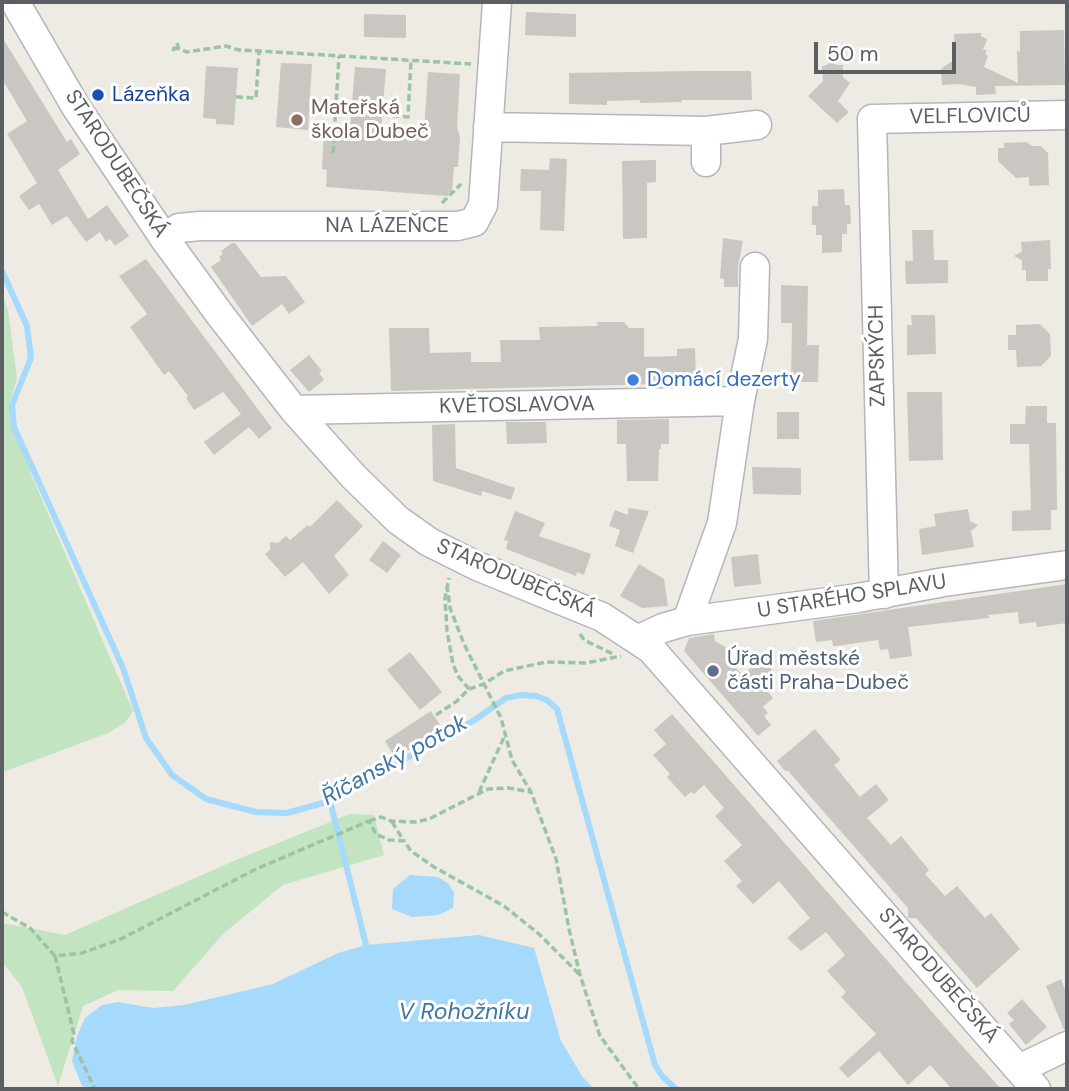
<!DOCTYPE html>
<html>
<head>
<meta charset="utf-8">
<style>
  body { margin:0 }
  #map { position:relative; width:1069px; height:1091px; overflow:hidden; background:#edebe3; font-family:"DM Sans",sans-serif }
  canvas { display:block }
  .frame { position:absolute; inset:0; border:4px solid #5b5f63; pointer-events:none }
  .scale { position:absolute; left:814px; top:42px; width:142px; height:32px; box-sizing:border-box; border:4px solid #5b5f63; border-top:0; padding-left:9px; font-size:21px; line-height:24px; white-space:nowrap; color:#5b5f63; -webkit-text-stroke:5px #fff; paint-order:stroke }
</style>
</head>
<body>
<div id="map">
<canvas width="1069" height="1091"></canvas>
<div class="frame"></div>
<div class="scale">50 m</div>
</div>
<script>
const g = document.querySelector('canvas').getContext('2d');
g.lineJoin = 'round';
function fill(path, color) {
  g.fillStyle = color;
  g.fill(path, 'evenodd');
}
function shape(rows) {
  const path = new Path2D();
  for (const r of rows) {
    path.moveTo(r[0], r[1]);
    for (let i = 2; i < r.length; i += 2) path.lineTo(r[i], r[i + 1]);
  }
  return path;
}
function strokePath(path, color, width, dash) {
  g.strokeStyle = color;
  g.lineWidth = width;
  g.lineCap = dash ? 'butt' : 'round';
  g.setLineDash(dash || []);
  g.stroke(path);
}
function write(font, color, halo, rows, align = 'center') {
  g.font = font + ' "DM Sans",sans-serif';
  g.lineWidth = 6;
  g.setLineDash([]);
  g.textBaseline = 'middle';
  g.strokeStyle = halo;
  g.fillStyle = color;
  for (const [text, x, y, turn = 0] of rows) {
    g.save();
    g.translate(x, y);
    g.rotate((+turn || 0) * Math.PI / 180);
    g.textAlign = isNaN(turn) ? turn : align;
    if (halo) g.strokeText(text, 0, 0);
    g.fillText(text, 0, 0);
    g.restore();
  }
}
const green = shape([
  [2,293,8,310,17,378,9,406,13,422,23,443,31,474,133,711,125,723,108,733,6,771,2,771],
  [350,814,374,815,384,855,283,885,224,933,173,991,118,990,83,1006,58,1086,22,987,2,962,2,923,65,935,243,857]
]);
const water = shape([
  [410,875,438,877,449,884,454,893,453,908,438,915,412,917,392,909,393,889],
  [479,935,534,948,561,1041,582,1076,594,1089,92,1089,82,1086,72,1061,77,1036,85,1018,102,1005,118,1002,153,1008,184,1005,273,984,338,953,366,945]
]);
const stream = shape([
  [2,271,27,326,31,358,12,405,14,427,123,668,146,738,172,775,206,799,256,812,287,813,330,801,473,721,506,698,521,695,536,696,547,700,557,709,655,1065,662,1076,676,1089],
  [330,801,366,945]
]);
const building = shape([
  [526,12,576,14,576,37,525,35],
  [364,14,406,15,406,38,364,37],
  [1064,30,1065,85,995,86,996,94,976,95,976,87,959,84,942,85,941,69,955,59,954,34,981,33,981,36,987,39,983,50,987,50,985,54,988,56,984,67,1018,83,1017,51,1020,52,1020,31],
  [2,37,67,142,71,139,80,154,58,170,88,219,107,205,129,236,115,246,110,239,106,242,100,232,86,242,67,216,52,225,39,204,29,210,19,196,37,183,7,134,27,121,2,79],
  [832,60,837,65,843,65,843,77,850,83,838,101,849,112,837,123,808,96,823,81,822,66,827,65],
  [281,63,312,64,308,130,276,127],
  [206,66,238,68,234,125,216,124,216,119,203,118],
  [355,67,386,69,381,128,424,131,428,72,460,74,457,127,460,137,458,167,454,167,452,192,449,192,448,196,326,187,327,170,322,169,324,125,350,127],
  [696,71,751,71,752,100,682,100,682,102,640,103,640,100,607,101,607,105,569,104,569,73],
  [1027,142,1032,146,1041,146,1048,153,1049,185,1029,186,1029,177,1016,178,998,161,998,148,1004,148,1004,143],
  [550,158,567,159,564,231,540,230,541,191,520,191,521,169,549,170],
  [656,160,656,182,647,183,647,238,623,239,622,161],
  [844,189,845,205,850,205,851,224,847,224,847,234,842,234,842,252,822,253,822,235,816,235,816,225,812,225,812,206,818,206,818,190],
  [912,230,933,230,934,260,948,260,948,283,906,284,905,261,913,261],
  [723,238,743,241,738,267,738,287,724,287,724,279,720,278],
  [1050,240,1051,269,1048,269,1048,281,1026,281,1026,270,1022,270,1022,260,1014,256,1022,251,1021,242],
  [232,243,235,243,261,277,286,276,305,302,289,314,282,304,252,326,211,267,221,260,219,257,223,254,221,251],
  [146,259,272,428,259,439,249,427,214,455,204,442,241,414,223,392,194,410,186,398,188,396,169,371,164,375,130,327,147,314,119,276],
  [781,285,808,286,807,345,819,345,818,382,791,382,792,323,781,323],
  [911,315,935,315,936,354,907,355,907,325,912,325],
  [597,322,624,322,629,328,644,328,644,357,677,356,677,349,695,348,696,383,391,391,389,328,429,328,430,353,471,352,471,362,501,362,500,340,540,340,539,327,598,326],
  [1040,324,1050,334,1051,356,1041,366,1017,367,1016,350,1008,350,1008,335,1016,335,1016,325],
  [309,355,322,371,319,373,324,380,309,392,290,370],
  [907,392,942,392,943,460,909,461],
  [1026,406,1047,406,1047,423,1056,423,1057,510,1051,510,1051,530,1012,531,1012,511,1031,510,1029,444,1010,444,1010,424,1025,424],
  [777,412,799,412,799,439,777,439],
  [669,419,669,444,661,444,661,449,659,449,658,481,627,481,626,444,617,444,617,420],
  [506,422,546,422,547,443,507,444],
  [455,424,456,468,515,488,511,500,482,491,481,496,433,481,432,425],
  [752,467,801,468,801,495,753,494],
  [337,500,363,526,334,556,349,575,329,594,303,562,285,577,265,554,270,550,270,542,278,543,286,536,290,540,308,525,310,527],
  [628,508,649,511,633,553,615,546,620,530,609,526,615,510,628,515],
  [968,509,970,521,978,525,971,531,974,547,922,555,919,529,936,526,934,514],
  [515,511,545,523,539,536,591,554,584,575,577,572,576,576,506,549,508,541,504,540],
  [383,541,401,555,387,573,369,560],
  [758,554,761,584,734,587,731,557],
  [639,564,664,579,668,606,642,608,620,596],
  [1067,584,1067,623,1037,627,1036,622,1019,624,1018,612,988,615,989,618,908,627,912,656,890,659,888,649,880,650,878,640,837,646,833,646,832,640,816,642,813,621],
  [714,634,715,641,727,648,726,656,742,675,769,654,772,674,761,683,773,698,763,707,768,713,764,716,771,725,758,736,684,651,689,638],
  [410,652,442,692,420,710,387,670],
  [431,711,443,730,395,758,385,741],
  [672,714,947,1029,1001,1089,952,1089,930,1065,908,1085,879,1051,848,1078,839,1068,876,1034,841,997,846,992,827,971,845,955,826,932,801,951,787,938,810,918,779,881,753,904,736,886,742,881,724,861,742,845,715,816,724,808,704,785,694,794,691,792,685,797,667,777,670,774,653,755,666,744,654,730],
  [815,729,841,760,834,765,860,797,876,784,889,800,867,818,891,845,901,836,929,870,925,874,945,896,957,886,985,918,991,913,1020,949,977,988,916,918,908,918,908,908,788,771,785,771,777,761],
  [1061,979,1067,995,1067,1030,1064,1030,1046,986],
  [1022,999,1047,1027,1026,1045,1009,1024,1014,1020,1007,1013]
]);
const path = shape([
  [177,43,179,49,187,52,226,46,239,50,259,51],
  [173,51,174,48,179,49],
  [236,97,256,98,259,51,471,64],
  [309,110,334,112],
  [382,115,408,117,411,60],
  [333,153,339,56],
  [442,203,461,184],
  [447,585,450,608,464,644,501,718,512,760,531,792,556,859,569,929,580,975,600,1036,639,1089],
  [580,634,584,640,613,654],
  [469,689,484,684,504,671,546,662,586,663,621,656],
  [436,715,457,701,469,689,458,676,453,664,447,631,445,598,449,578],
  [479,792,505,735],
  [369,821,381,817,391,821,415,822,429,819,488,789,509,788,531,792],
  [392,822,404,841],
  [2,912,30,928,55,956,82,953,121,939,256,869,369,821,376,834,389,840,404,841,411,851,434,867,504,906,539,934,580,975],
  [55,956,74,1034,72,1041,95,1089]
]);
const minor = shape([
  [15,2,76,107,164,238,221,316,294,410,354,477,398,520,429,542,477,566,602,617,651,649,1036,1089],
  [488,127,706,131,757,125],
  [706,131,706,162],
  [164,238,179,228,200,226,458,226,474,222,483,205,497,2],
  [294,410,740,401],
  [884,594,872,119,1067,115],
  [687,621,722,523,740,401,753,339,755,267],
  [639,639,663,628,687,621,858,598,944,582,1067,565],
  [1019,1069,1067,1046]
]);
const markers = [
  [98,95,7,"#1a4fb4"],
  [297,120,7,"#8d6e63"],
  [633,380,7,"#3f7fe0"],
  [713,671,7,"#5c6f8a"]
];
const transitNames = [
  ["Lázeňka",112,95]
];
const educationNames = [
  ["Mateřská",311,108],
  ["škola Dubeč",311,132]
];
const streetNames = [
  ["VELFLOVICŮ",970,117,-1],
  ["STARODUBEČSKÁ",116,164,57],
  ["NA LÁZEŇCE",387,226],
  ["ZAPSKÝCH",878,356,-91],
  ["KVĚTOSLAVOVA",517,406,-1],
  ["STARODUBEČSKÁ",516,579,23],
  ["U STARÉHO SPLAVU",852,597,-9],
  ["STARODUBEČSKÁ",938,976,49]
];
const shopNames = [
  ["Domácí dezerty",647,380]
];
const serviceNames = [
  ["Úřad městské",727,659],
  ["části Praha-Dubeč",727,683]
];
const waterNames = [
  ["Říčanský potok",395,761,-29],
  ["V Rohožníku",464,1013]
];
fill(green, '#c2e4c0');
fill(water, '#a5dafc');
strokePath(stream, '#a5dafc', 6);
fill(building, '#cac7c2');
strokePath(minor, '#b3b6ba', 31);
strokePath(path, '#9ac4a4', 3.5, [7, 3.5]);
strokePath(minor, '#fff', 28);
for (const [x, y, r, color] of markers) {
  const dot = new Path2D();
  dot.arc(x, y, r, 0, 2 * Math.PI);
  g.fillStyle = color;
  g.fill(dot);
  strokePath(dot, '#fff', 2.5);
}
write('21px', '#164399', '#fff', transitNames, 'left');
write('21px', '#785e54', '#fff', educationNames, 'left');
write('21px', '#5b5f63', '#fff', streetNames);
write('21px', '#366cbe', '#fff', shopNames, 'left');
write('21px', '#4e5e75', '#fff', serviceNames, 'left');
write('italic 23px', '#4075a4', '#fff', waterNames);
</script>
</body>
</html>
